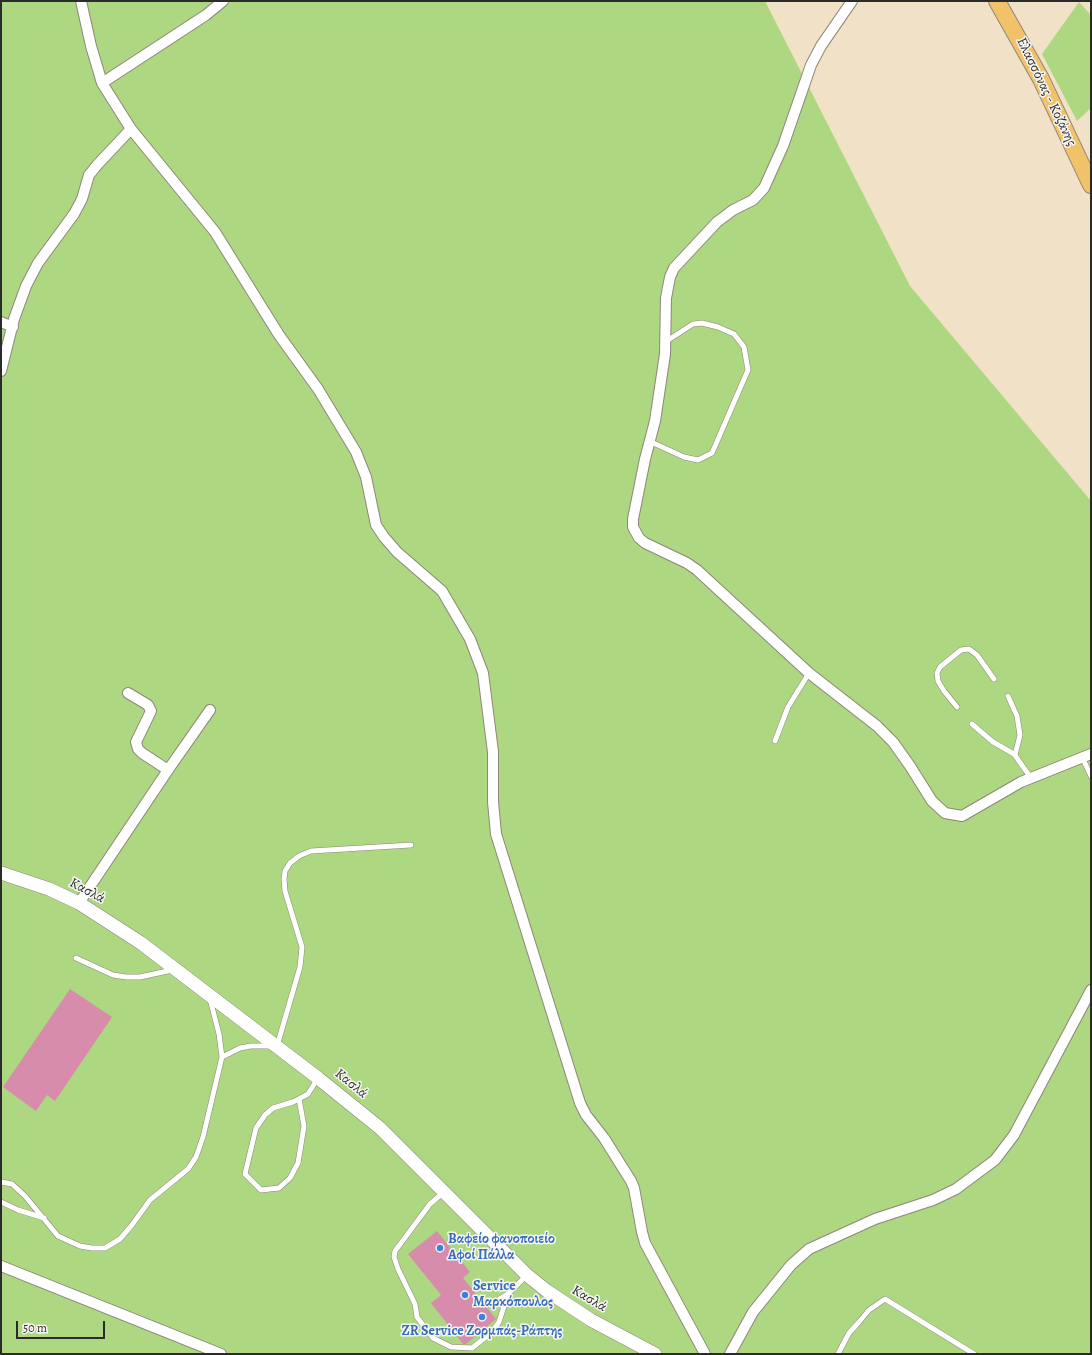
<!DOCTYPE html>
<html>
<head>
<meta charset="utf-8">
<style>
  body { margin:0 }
  #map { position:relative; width:1092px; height:1355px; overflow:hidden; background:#f1e1c6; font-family:Alegreya,serif }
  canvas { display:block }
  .frame { position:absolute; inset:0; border:2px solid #2b2b2b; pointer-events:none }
  .scale { position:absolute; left:16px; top:1321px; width:89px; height:18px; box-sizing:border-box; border:2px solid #2b2b2b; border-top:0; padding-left:5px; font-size:12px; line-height:14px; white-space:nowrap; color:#2b2b2b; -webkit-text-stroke:3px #f6f6f2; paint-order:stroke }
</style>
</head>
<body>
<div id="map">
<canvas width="1092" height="1355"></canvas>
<div class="frame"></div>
<div class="scale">50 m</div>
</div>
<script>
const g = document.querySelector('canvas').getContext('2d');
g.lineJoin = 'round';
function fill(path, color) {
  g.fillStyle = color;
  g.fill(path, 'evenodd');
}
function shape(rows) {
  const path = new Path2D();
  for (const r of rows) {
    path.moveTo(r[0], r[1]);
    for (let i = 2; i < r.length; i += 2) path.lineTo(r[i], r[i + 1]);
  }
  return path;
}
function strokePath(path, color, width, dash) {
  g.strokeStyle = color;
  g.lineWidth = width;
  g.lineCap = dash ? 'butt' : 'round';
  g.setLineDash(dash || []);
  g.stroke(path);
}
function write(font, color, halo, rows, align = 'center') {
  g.font = font + ' Alegreya,serif';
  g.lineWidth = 3;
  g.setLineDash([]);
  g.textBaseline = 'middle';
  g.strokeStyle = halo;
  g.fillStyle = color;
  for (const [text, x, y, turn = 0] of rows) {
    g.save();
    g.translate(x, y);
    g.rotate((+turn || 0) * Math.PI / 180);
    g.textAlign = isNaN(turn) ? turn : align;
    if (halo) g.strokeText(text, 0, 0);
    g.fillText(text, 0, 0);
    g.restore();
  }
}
const green = shape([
  [1,1,765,1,910,286,1091,501,1091,1354,1,1354],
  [1079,2,1091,15,1091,108,1077,121,1042,54]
]);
const building = shape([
  [70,989,112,1017,55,1101,47,1095,36,1111,3,1087],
  [437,1231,470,1272,463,1278,496,1319,466,1344,463,1344,431,1303,441,1295,408,1254]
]);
const service = shape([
  [649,441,684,457,698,460,712,453,748,370,744,347,734,334,718,327,702,323,693,324,665,342],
  [1008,696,1017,716,1020,735,1015,755],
  [957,707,944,691,938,681,937,673,940,667,961,650,969,649,977,655,994,679],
  [972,724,993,742,1014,754,1031,778],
  [775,741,788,707,809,673],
  [1082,757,1091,776],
  [76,958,113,975,126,977,140,977,172,970],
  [222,1057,240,1048,251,1046,277,1046,300,967,302,947,285,891,284,879,285,871,290,863,299,856,311,851,411,845],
  [299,1099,304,1126,298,1163,290,1178,279,1188,261,1190,245,1174,256,1128,265,1115,273,1108,293,1102,308,1094,318,1078],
  [1,1182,12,1184,25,1196,58,1236,80,1246,92,1248,105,1248,120,1239,132,1225,150,1200,188,1169,196,1157,203,1137,222,1057,219,1034,210,999],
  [444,1192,430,1204,395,1251,394,1257,398,1269,415,1304,417,1317,433,1338,451,1347,472,1348,491,1333,499,1322,508,1294],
  [1,1202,18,1210,44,1218],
  [490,1305,508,1294,526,1276],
  [838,1354,849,1333,859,1322,869,1310,885,1299,974,1354]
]);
const minor = shape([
  [81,1,91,46,102,83,131,129,215,232,279,335,318,389,356,452,366,477,376,525,384,537,397,552,442,591,470,639,483,673,493,752,493,802,496,834,580,1103,586,1115,604,1138,631,1181,634,1188,642,1232,645,1243,705,1354],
  [852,1,821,46,811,65,783,146,764,188,753,200,733,210,717,222,674,268,670,277,666,298,665,354,655,421,645,459,633,519,633,527,639,538,645,543,687,563,697,570,809,673,877,726,893,742,910,766,932,801,945,813,962,816,1021,782,1091,754],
  [102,83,206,15,223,1],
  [1,322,13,327],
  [1,371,14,319,26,286,38,263,74,214,82,199,89,175,98,164,131,129],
  [128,693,148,705,151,711,136,742,138,749,142,753,168,770],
  [79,903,168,770,210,710],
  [1,1266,221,1354],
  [730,1354,753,1312,791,1265,809,1249,875,1219,933,1200,956,1189,995,1160,1014,1135,1091,990]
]);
const tertiary = shape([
  [1,873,49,889,79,903,141,943,318,1078,380,1128,527,1275,547,1291,591,1320,655,1354]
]);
const primary = shape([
  [997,1,1041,79,1091,185]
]);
const markers = [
  [440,1248,4,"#3f7fe0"],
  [465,1295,4,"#3f7fe0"],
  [482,1317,4,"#3f7fe0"]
];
const streetNames = [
  ["Ελασσόνας - Κοζάνης",1046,92,64],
  ["Κασλά",87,891,28],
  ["Κασλά",351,1084,39],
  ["Κασλά",589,1299,31]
];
const shopNames = [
  ["Βαφείο φανοποιείο",448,1240],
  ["Αφοί Πάλλα",448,1256],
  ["Service",473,1287],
  ["Μαρκόπουλος",473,1303],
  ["ZR Service Ζορμπάς-Ράπτης",482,1332,"center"]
];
fill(green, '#aed782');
fill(building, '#d78cab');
strokePath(service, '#8e8678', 6);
strokePath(minor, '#8e8678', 12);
strokePath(tertiary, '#8e8678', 14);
strokePath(primary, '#8e8678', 18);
strokePath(service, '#fff', 5);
strokePath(minor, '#fff', 10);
strokePath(tertiary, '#fff', 13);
strokePath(primary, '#f2c26a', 16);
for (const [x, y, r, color] of markers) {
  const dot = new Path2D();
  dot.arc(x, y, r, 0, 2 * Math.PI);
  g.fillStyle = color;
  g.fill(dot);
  strokePath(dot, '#f6f6f2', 1.5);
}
write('14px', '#2b2b2b', '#f6f6f2', streetNames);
write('bold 14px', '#366cbe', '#f6f6f2', shopNames, 'left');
</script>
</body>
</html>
